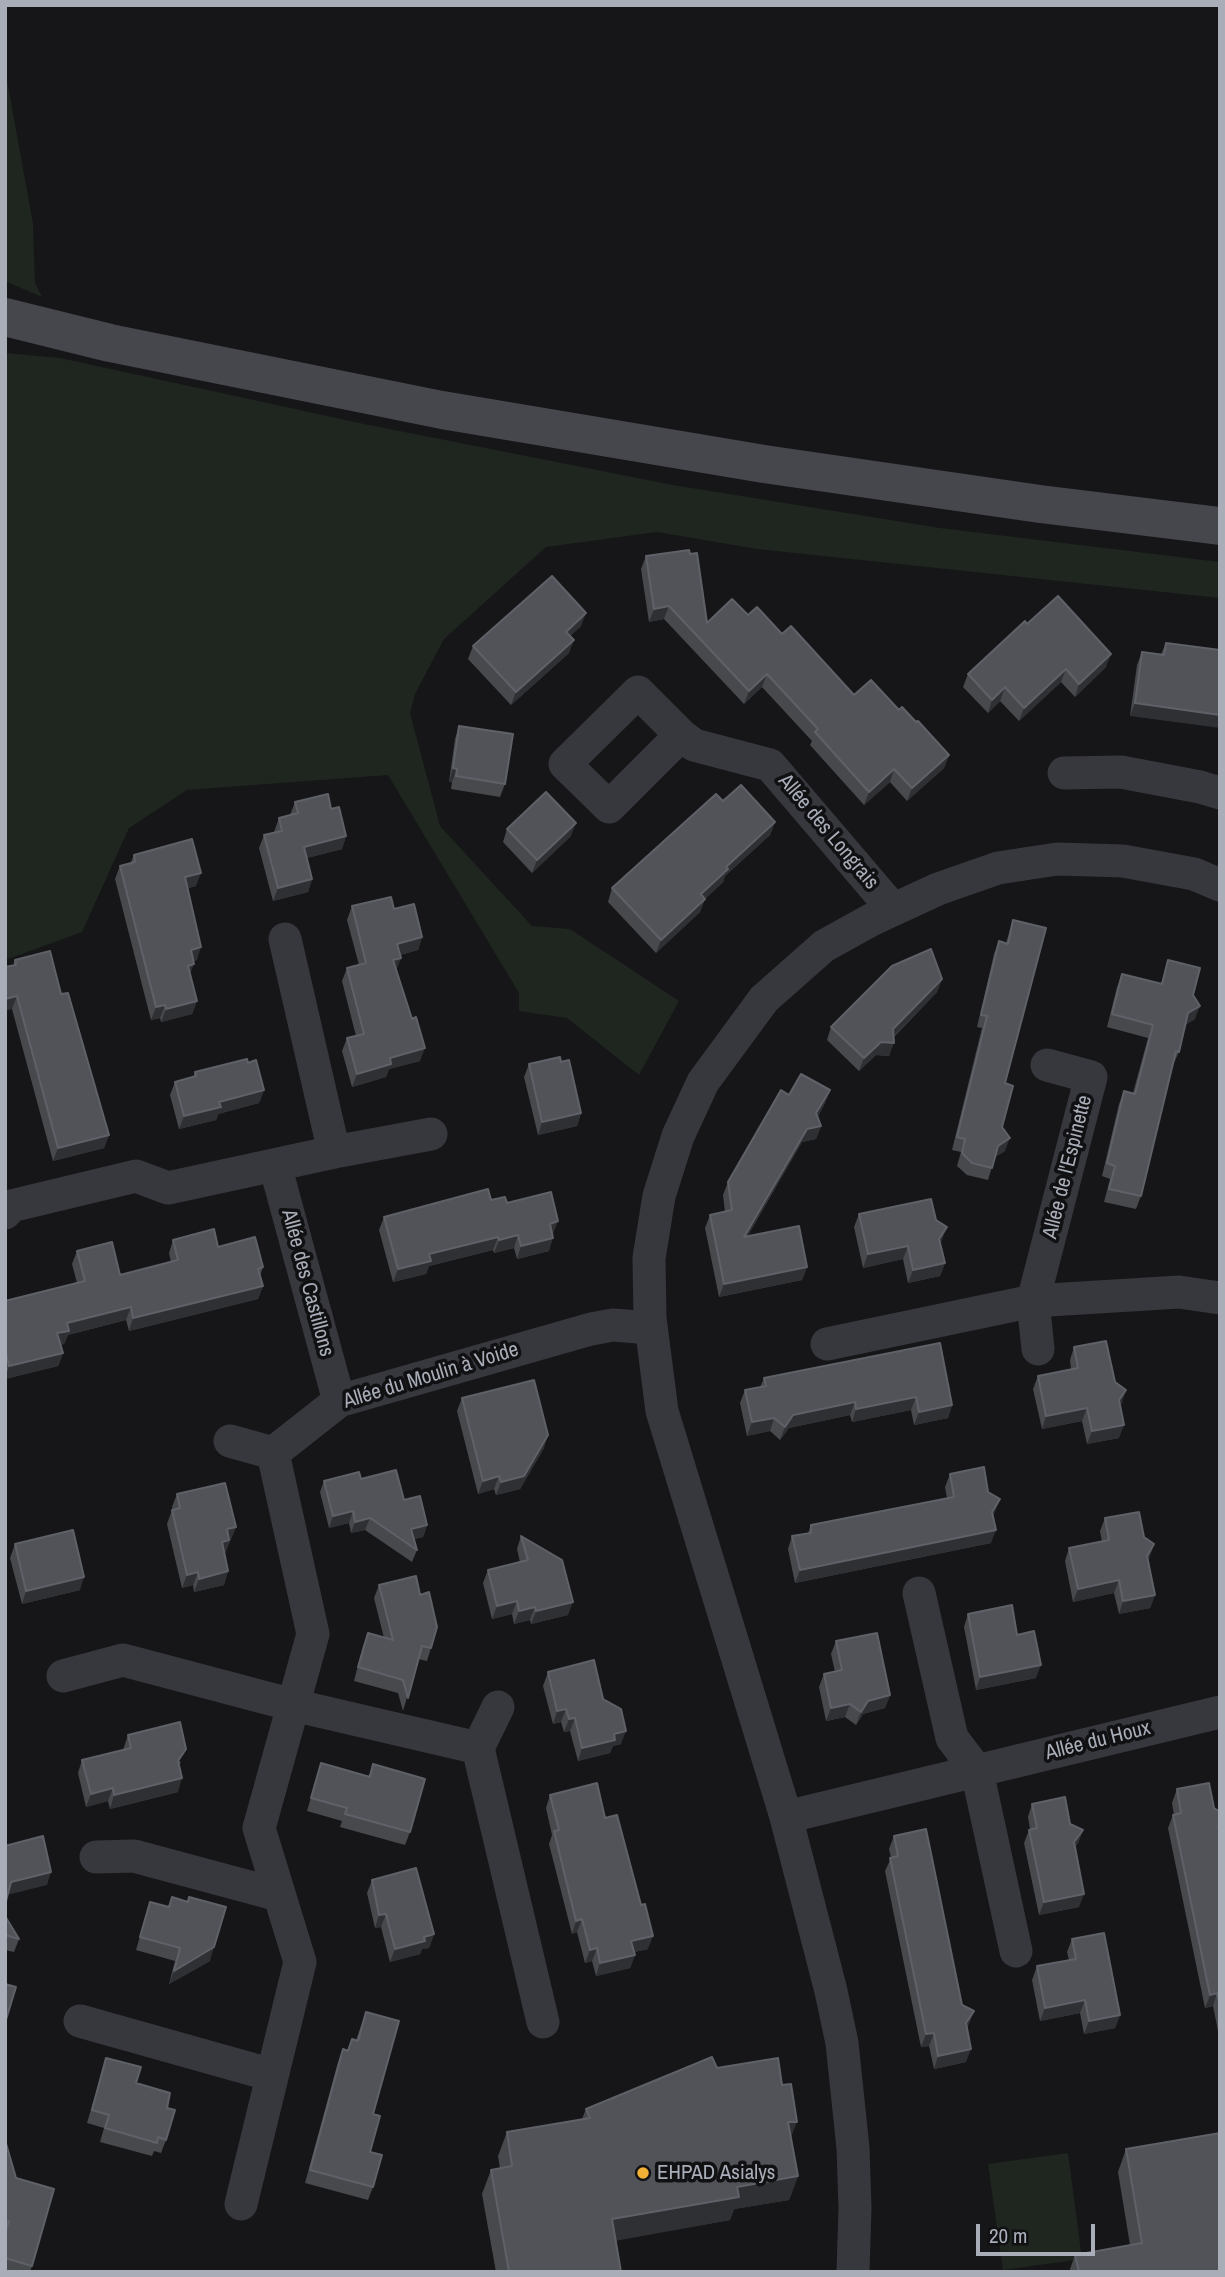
<!DOCTYPE html>
<html>
<head>
<meta charset="utf-8">
<style>
  body { margin:0 }
  #map { position:relative; width:1225px; height:2277px; overflow:hidden; background:#161618; font-family:"Archivo Narrow",sans-serif }
  canvas { display:block }
  .frame { position:absolute; inset:0; border:7px solid #a8adb8; pointer-events:none }
  .scale { position:absolute; left:976px; top:2224px; width:119px; height:32px; box-sizing:border-box; border:4px solid #a8adb8; border-top:0; padding-left:9px; font-size:21px; line-height:24px; white-space:nowrap; color:#a8adb8; -webkit-text-stroke:5px #111113; paint-order:stroke }
</style>
</head>
<body>
<div id="map">
<canvas width="1225" height="2277"></canvas>
<div class="frame"></div>
<div class="scale">20 m</div>
</div>
<script>
const g = document.querySelector('canvas').getContext('2d');
g.lineJoin = 'round';
function fill(path, color) {
  g.fillStyle = color;
  g.fill(path, 'evenodd');
}
function shape(rows) {
  const path = new Path2D();
  for (const r of rows) {
    path.moveTo(r[0], r[1]);
    for (let i = 2; i < r.length; i += 2) path.lineTo(r[i], r[i + 1]);
  }
  return path;
}
function strokePath(path, color, width, dash) {
  g.strokeStyle = color;
  g.lineWidth = width;
  g.lineCap = dash ? 'butt' : 'round';
  g.setLineDash(dash || []);
  g.stroke(path);
}
function write(font, color, halo, rows, align = 'center') {
  g.font = font + ' "Archivo Narrow",sans-serif';
  g.lineWidth = 7;
  g.setLineDash([]);
  g.textBaseline = 'middle';
  g.strokeStyle = halo;
  g.fillStyle = color;
  for (const [text, x, y, turn = 0] of rows) {
    g.save();
    g.translate(x, y);
    g.rotate((+turn || 0) * Math.PI / 180);
    g.textAlign = isNaN(turn) ? turn : align;
    if (halo) g.strokeText(text, 0, 0);
    g.fillText(text, 0, 0);
    g.restore();
  }
}
const green = shape([
  [5,69,33,224,35,283,42,297,5,281],
  [5,353,60,358,364,424,673,485,940,528,1220,562,1220,598,757,549,657,532,546,547,444,639,415,694,410,713,440,826,532,926,570,929,679,1001,639,1075,567,1018,519,1011,519,993,388,775,187,790,129,828,82,932,5,960],
  [1068,2153,1082,2259,1003,2270,988,2164]
]);
const street = shape([
  [681,735,638,692,565,764,609,807,681,735,694,745,770,765,892,908],
  [1064,773,1121,772,1200,787,1220,793],
  [334,1152,431,1134],
  [275,1165,339,1401],
  [5,1213,11,1206,136,1176,168,1188,334,1152,285,939],
  [827,1344,1033,1301,1179,1292,1220,1298],
  [1038,1349,1033,1301,1091,1077,1047,1065],
  [230,1441,273,1453],
  [273,1453,339,1401,591,1329,613,1325,651,1328],
  [919,1593,952,1738,977,1771,1016,1951],
  [63,1676,123,1660,293,1705,478,1748,543,2022],
  [478,1748,498,1707],
  [786,1817,1220,1712],
  [96,1857,134,1856,279,1895],
  [80,2021,272,2075],
  [241,2204,300,1962,259,1828,313,1634,273,1453],
  [853,2272,855,2208,853,2148,842,2043,831,1991,786,1817,662,1411,650,1318,649,1258,659,1196,678,1136,703,1082,764,999,824,946,871,920,938,889,998,868,1057,859,1123,861,1194,874,1220,885]
]);
const secondary = shape([
  [5,317,110,343,442,410,764,464,1040,504,1220,526]
]);
const wall = shape([
  [690,554,707,623,748,615,782,634,854,695,899,710,916,722,949,755,944,768,907,801,890,782,864,805,810,745,812,741,762,687,744,704,664,619,649,622,641,569,646,556],
  [1027,624,1106,667,1075,697,1061,682,1019,721,1000,701,988,713,963,687,968,674],
  [581,626,570,636,569,653,511,705,468,659,473,646],
  [1166,643,1220,650,1130,716,1137,665,1142,652,1161,654],
  [459,726,505,784,500,797,451,789,452,782,449,782,455,739],
  [723,801,775,822,770,835,725,876,723,882,705,899,700,912,656,953,608,902,612,888],
  [295,802,331,809,346,836,342,849,307,858,312,879,308,892,273,901,259,848,264,835,274,832,279,818,290,815],
  [507,829,571,836,532,873,503,842],
  [134,855,196,886,188,888,197,960,193,961,190,975,197,1001,192,1014,161,1022,160,1018,151,1020,115,879,120,866,130,864],
  [352,906,394,909,422,937,418,950,400,955,401,958,396,969,420,1061,389,1069,386,1077,352,1087,342,1051,347,1038,356,1036,342,981,347,968,359,965,347,920],
  [1013,920,1002,1127,1005,1151,995,1157,988,1180,967,1175,957,1166,961,1152,952,1150,982,1028,977,1027,994,954,999,941,1006,943],
  [15,960,61,994,109,1135,104,1148,53,1161,12,1009,5,1010,5,967,13,965],
  [1168,960,1193,995,1195,1019,1185,1025,1179,1052,1173,1065,1141,1196,1136,1209,1104,1202,1110,1179,1102,1176,1119,1104,1124,1091,1133,1093,1148,1038,1107,1027,1117,987,1122,974,1161,984],
  [942,979,937,992,894,1037,889,1056,876,1055,859,1071,827,1040,831,1027],
  [561,1062,581,1113,577,1126,538,1135,524,1077,529,1064],
  [248,1063,264,1090,259,1103,218,1114,216,1120,179,1129,170,1095,175,1082,193,1077,195,1072],
  [830,1090,825,1103,818,1116,821,1126,816,1139,802,1142,747,1237,807,1267,802,1280,719,1297,705,1228,710,1215,725,1212,723,1195,728,1182,789,1095],
  [507,1203,558,1221,552,1235,549,1251,517,1259,514,1248,494,1253,493,1250,429,1266,426,1274,393,1282,379,1230,384,1217],
  [859,1214,936,1220,942,1240,940,1243,945,1263,940,1276,908,1283,903,1259,863,1268,854,1227],
  [173,1240,218,1247,263,1267,260,1276,263,1286,258,1299,129,1331,126,1320,68,1335,64,1344,60,1345,63,1353,58,1366,5,1379,5,1301,77,1283,72,1264,77,1251,120,1275,171,1262,169,1253],
  [940,1343,952,1405,948,1418,914,1425,911,1410,852,1422,850,1415,789,1428,780,1440,770,1431,747,1436,740,1403,745,1390,760,1387,764,1378],
  [1074,1347,1115,1382,1126,1390,1120,1405,1119,1438,1087,1444,1082,1421,1042,1429,1033,1389,1038,1376,1071,1369,1070,1360],
  [462,1398,544,1448,520,1489,496,1495,494,1489,478,1494,457,1411],
  [950,1474,988,1492,1000,1499,993,1516,991,1543,795,1583,788,1549,792,1536,808,1533,811,1525,947,1498,945,1487],
  [324,1481,404,1500,427,1525,423,1537,414,1539,417,1550,412,1562,365,1530,351,1533,349,1523,329,1528,320,1492],
  [177,1494,236,1527,225,1553,228,1571,224,1585,194,1592,193,1585,182,1588,167,1524,172,1510,173,1510,172,1507],
  [1105,1518,1144,1537,1154,1544,1148,1560,1155,1595,1150,1608,1119,1614,1114,1593,1073,1602,1065,1561,1069,1548,1102,1542,1100,1531],
  [521,1536,568,1615,531,1624,530,1620,514,1624,512,1614,492,1619,483,1583,488,1570,520,1562,517,1549],
  [15,1544,80,1590,22,1604,10,1558],
  [379,1585,431,1648,427,1661,418,1659,403,1711,398,1693,354,1681,363,1646,368,1633,384,1638,374,1598],
  [968,1614,1017,1635,1036,1678,976,1690,964,1627],
  [836,1641,890,1695,885,1708,863,1714,856,1725,845,1717,826,1721,819,1687,824,1674,835,1672,831,1654],
  [548,1672,603,1699,621,1744,613,1746,610,1753,578,1761,570,1731,564,1732,561,1722,553,1724,543,1686],
  [128,1735,181,1762,179,1765,178,1792,110,1809,108,1801,86,1807,78,1773,82,1760,123,1750],
  [321,1763,368,1777,373,1764,410,1832,405,1845,340,1827,342,1821,307,1811],
  [1177,1789,1220,1812,1219,2036,1213,2006,1205,2008,1168,1828,1173,1815,1174,1815,1172,1803],
  [550,1795,605,1818,648,1949,634,1952,635,1955,630,1968,596,1976,592,1961,585,1963,577,1932,572,1934,549,1844,552,1835,546,1808],
  [1032,1804,1083,1830,1078,1843,1075,1847,1079,1907,1039,1915,1024,1843,1029,1830,1030,1829,1028,1817],
  [894,1836,962,2005,974,2011,967,2028,966,2062,934,2069,929,2046,921,2047,885,1871,891,1858,889,1849],
  [372,1880,434,1934,429,1948,422,1949,420,1954,390,1962,381,1927,375,1928,367,1893],
  [172,1897,188,1902,210,1961,169,1984,175,1961,136,1950,150,1902,168,1907],
  [5,1916,19,1939,14,1952,5,1950],
  [1072,1939,1120,2015,1115,2028,1084,2034,1080,2013,1040,2021,1032,1980,1037,1966,1069,1960,1067,1952],
  [366,2012,373,2114,370,2152,373,2187,368,2200,305,2183,338,2062,343,2049,347,2051,352,2039,356,2040],
  [106,2058,167,2108,166,2140,161,2153,154,2151,152,2156,100,2142,104,2128,87,2123],
  [717,2068,791,2137,798,2176,789,2200,734,2209,730,2220,616,2240,621,2272,496,2272,482,2194,491,2170,500,2169,498,2156,507,2132,582,2119,586,2109],
  [5,2140,32,2266,30,2272,5,2272],
  [1126,2149,1220,2272,1069,2272,1075,2255,1130,2245,1118,2172]
]);
const shadedWall = shape([
  [669,606,664,619,649,622,654,609],
  [586,613,581,626,561,645,566,632],
  [574,640,569,653,511,705,516,692],
  [1111,654,1106,667,1075,697,1079,684],
  [1066,669,1061,682,1019,721,1024,708],
  [767,674,762,687,744,704,749,691],
  [1005,687,1000,701,988,713,992,700],
  [1135,703,1220,715,1220,728,1130,716],
  [949,755,944,768,907,801,912,788],
  [453,768,457,769,452,782,449,782],
  [894,769,890,782,864,805,869,792],
  [775,822,770,835,725,876,723,882,705,899,700,912,656,953,661,940,701,894,726,867],
  [576,823,571,836,532,873,537,860],
  [346,836,342,849,299,860,304,847],
  [201,873,196,886,181,890,185,877],
  [312,879,308,892,273,901,278,888],
  [422,937,418,950,392,957,397,944],
  [201,947,197,960,186,963,191,950],
  [401,958,396,971,393,960],
  [194,964,189,977,188,966],
  [942,979,937,992,888,1042,893,1029],
  [17,996,12,1009,5,1010,5,999],
  [197,1001,192,1014,161,1022,166,1009],
  [165,1005,160,1018,151,1020,156,1007],
  [1200,1006,1195,1019,1184,1026,1188,1013],
  [881,1042,894,1043,889,1056,876,1055,859,1071,864,1058],
  [425,1048,420,1061,389,1069,386,1077,352,1087,357,1074,390,1058],
  [264,1090,259,1103,218,1114,216,1120,179,1129,184,1116,219,1102],
  [830,1090,825,1103,812,1126,816,1113],
  [581,1113,577,1126,538,1135,542,1122],
  [821,1126,816,1139,802,1142,739,1250,744,1237,807,1129],
  [109,1135,104,1148,53,1161,58,1148],
  [1010,1138,1005,1151,993,1158,998,1146],
  [558,1221,553,1234,545,1237,550,1224],
  [947,1227,942,1240,935,1252,939,1239],
  [518,1235,514,1248,494,1253,499,1240],
  [498,1237,493,1250,429,1266,426,1274,393,1282,398,1269,429,1254],
  [553,1238,549,1251,517,1259,521,1246],
  [908,1246,903,1259,863,1268,868,1254],
  [945,1263,940,1276,908,1283,913,1270],
  [807,1267,802,1280,719,1297,724,1284],
  [263,1286,258,1299,129,1331,133,1318],
  [131,1307,126,1320,68,1335,64,1344,53,1346,57,1333,67,1323],
  [63,1353,58,1366,5,1379,9,1366],
  [1126,1390,1122,1403,1114,1413,1119,1400],
  [916,1397,911,1410,852,1422,856,1409],
  [855,1402,850,1415,789,1428,780,1440,785,1427,793,1415],
  [952,1405,948,1418,914,1425,919,1412],
  [1087,1408,1082,1421,1042,1429,1046,1416],
  [774,1418,770,1431,747,1436,752,1422],
  [1124,1425,1119,1438,1087,1444,1092,1431],
  [548,1435,544,1448,520,1489,496,1495,501,1482],
  [499,1476,494,1489,478,1494,483,1481],
  [1000,1499,995,1512,987,1525,992,1512],
  [353,1511,349,1523,329,1528,333,1516],
  [370,1518,365,1530,351,1533,355,1522],
  [427,1525,423,1537,407,1541,411,1529],
  [236,1527,225,1553,217,1555,227,1529],
  [996,1530,991,1543,795,1583,800,1570],
  [1154,1544,1150,1557,1142,1569,1147,1556],
  [228,1571,224,1585,194,1592,199,1579],
  [198,1572,193,1585,182,1588,187,1575],
  [84,1577,80,1590,22,1604,26,1591],
  [1119,1580,1114,1593,1073,1602,1078,1589],
  [1155,1595,1150,1608,1119,1614,1123,1601],
  [517,1601,512,1614,492,1619,497,1606],
  [573,1602,568,1615,531,1624,536,1611],
  [535,1607,530,1620,514,1624,519,1611],
  [1041,1665,1036,1678,976,1690,980,1677],
  [890,1695,885,1708,863,1714,856,1725,861,1712,868,1701],
  [850,1704,845,1717,826,1721,831,1708],
  [566,1709,561,1722,553,1724,557,1711],
  [575,1718,570,1731,564,1732,569,1719],
  [626,1731,621,1744,613,1746,610,1753,578,1761,582,1748,614,1734],
  [182,1778,178,1792,110,1809,114,1795],
  [113,1788,108,1801,86,1807,91,1794],
  [1083,1830,1078,1843,1069,1855,1074,1842],
  [51,1872,47,1885,7,1895,11,1882],
  [1084,1894,1079,1907,1039,1915,1044,1902],
  [386,1914,381,1927,375,1928,379,1915],
  [582,1919,577,1932,572,1934,576,1921],
  [434,1934,429,1948,422,1949,420,1954,390,1962,395,1949],
  [653,1936,648,1949,626,1954,631,1941],
  [214,1947,210,1961,169,1984,174,1971],
  [597,1948,592,1961,585,1963,590,1950],
  [635,1955,630,1968,596,1976,600,1963],
  [1217,1993,1213,2006,1205,2008,1210,1995],
  [1085,2000,1080,2013,1040,2021,1045,2008],
  [974,2011,969,2024,961,2036,966,2023],
  [1120,2015,1115,2028,1084,2034,1089,2021],
  [934,2033,929,2046,921,2047,926,2034],
  [971,2049,966,2062,934,2069,938,2056],
  [788,2122,797,2122,788,2145],
  [798,2176,789,2200,734,2209,730,2220,604,2243,612,2219,737,2187]
]);
const building = shape([
  [689,550,690,554,697,553,707,623,732,599,748,615,757,607,782,634,791,626,854,695,871,680,899,710,902,707,916,722,918,721,949,755,912,788,894,769,869,792,815,732,818,729,767,674,749,691,669,606,654,609,646,556,689,550],
  [552,576,586,613,566,632,574,640,516,692,473,646,552,576],
  [1058,596,1111,654,1079,684,1066,669,1024,708,1005,687,992,700,968,674,1025,621,1027,624,1058,596],
  [1166,643,1220,650,1220,715,1135,703,1142,652,1164,655,1166,643],
  [459,726,513,734,505,784,456,776,457,769,453,768,459,726],
  [741,785,775,822,726,867,728,869,701,894,705,899,661,940,612,888,716,794,723,801,741,785],
  [546,792,576,823,537,860,507,829,546,792],
  [328,794,331,809,339,807,346,836,304,847,312,879,278,888,264,835,282,831,279,818,298,813,295,802,328,794],
  [192,839,201,873,185,877,201,947,191,950,194,964,188,966,197,1001,166,1009,165,1005,156,1007,120,866,135,862,134,855,192,839],
  [391,897,394,909,414,904,422,937,397,944,401,958,393,960,412,1019,416,1017,425,1048,390,1058,391,1064,357,1074,347,1038,364,1034,347,968,366,963,352,906,391,897],
  [1013,920,1046,928,1005,1083,1013,1086,1002,1127,1010,1138,998,1146,992,1168,972,1163,962,1153,965,1139,957,1137,987,1016,981,1015,999,941,1008,944,1013,920],
  [931,949,942,979,893,1029,894,1043,881,1042,864,1058,831,1027,892,966,931,949],
  [50,951,61,994,68,993,109,1135,58,1148,17,996,5,999,5,967,16,965,15,960,50,951],
  [1168,960,1200,968,1193,995,1200,1006,1188,1013,1179,1052,1176,1051,1141,1196,1109,1189,1115,1166,1107,1163,1124,1091,1135,1094,1153,1025,1112,1014,1122,974,1162,984,1168,960],
  [560,1057,561,1062,569,1060,581,1113,542,1122,529,1064,560,1057],
  [247,1059,248,1063,256,1060,264,1090,219,1102,221,1107,184,1116,175,1082,196,1076,195,1072,247,1059],
  [801,1074,830,1090,816,1113,821,1126,807,1129,744,1237,799,1226,807,1267,724,1284,710,1215,732,1210,728,1182,781,1090,789,1095,801,1074],
  [488,1189,491,1200,505,1197,507,1203,551,1192,558,1221,550,1224,553,1238,521,1246,518,1235,499,1240,498,1237,429,1254,431,1261,398,1269,384,1217,488,1189],
  [931,1199,936,1220,947,1227,939,1239,945,1263,913,1270,908,1246,868,1254,859,1214,931,1199],
  [214,1229,218,1247,255,1237,263,1267,258,1269,263,1286,133,1318,131,1307,67,1323,69,1331,57,1333,63,1353,9,1366,5,1349,5,1301,85,1281,77,1251,112,1242,120,1275,178,1260,173,1240,214,1229],
  [1106,1341,1115,1382,1126,1390,1119,1400,1124,1425,1092,1431,1087,1408,1046,1416,1038,1376,1078,1368,1074,1347,1106,1341],
  [940,1343,952,1405,919,1412,916,1397,856,1409,855,1402,793,1415,785,1427,774,1418,752,1422,745,1390,766,1386,764,1378,940,1343],
  [534,1380,548,1435,524,1476,501,1482,499,1476,483,1481,462,1398,534,1380],
  [984,1467,988,1492,1000,1499,992,1512,996,1530,800,1570,792,1536,811,1533,811,1525,954,1497,950,1474,984,1467],
  [396,1470,404,1500,420,1496,427,1525,411,1529,417,1550,370,1518,355,1522,353,1511,333,1516,324,1481,359,1472,361,1479,396,1470],
  [225,1483,236,1527,227,1529,229,1540,222,1542,228,1571,199,1579,198,1572,187,1575,172,1510,180,1508,177,1494,225,1483],
  [1139,1512,1144,1537,1154,1544,1147,1556,1155,1595,1123,1601,1119,1580,1078,1589,1069,1548,1109,1540,1105,1518,1139,1512],
  [73,1530,84,1577,26,1591,15,1544,73,1530],
  [521,1536,562,1560,573,1602,536,1611,535,1607,519,1611,517,1601,497,1606,488,1570,528,1560,521,1536],
  [416,1576,420,1595,429,1592,437,1627,431,1648,422,1646,408,1698,403,1680,358,1667,368,1633,393,1640,379,1585,416,1576],
  [1012,1605,1017,1635,1034,1631,1041,1665,980,1677,968,1614,1012,1605],
  [877,1633,890,1695,868,1701,861,1712,850,1704,831,1708,824,1674,842,1670,836,1641,877,1633],
  [594,1660,603,1699,621,1709,626,1731,614,1734,615,1740,582,1748,575,1718,569,1719,566,1709,557,1711,548,1672,594,1660],
  [180,1722,186,1749,178,1761,182,1778,114,1795,113,1788,91,1794,82,1760,131,1748,128,1735,180,1722],
  [321,1763,370,1777,373,1764,425,1779,410,1832,345,1814,347,1808,311,1798,321,1763],
  [597,1783,605,1818,617,1815,641,1905,645,1904,653,1936,631,1941,635,1955,600,1963,597,1948,590,1950,582,1919,576,1921,554,1831,559,1830,550,1795,597,1783],
  [1209,1783,1214,1808,1220,1812,1220,1824,1218,1826,1220,1834,1220,2004,1217,1993,1210,1995,1173,1815,1181,1813,1177,1789,1209,1783],
  [1065,1797,1070,1824,1083,1830,1074,1842,1084,1894,1044,1902,1029,1830,1037,1828,1032,1804,1065,1797],
  [926,1829,962,2005,974,2011,966,2023,971,2049,938,2056,934,2033,926,2034,890,1858,898,1856,894,1836,926,1829],
  [43,1836,51,1872,11,1882,5,1905,5,1846,43,1836],
  [416,1868,434,1934,424,1937,425,1941,395,1949,386,1914,379,1915,372,1880,416,1868],
  [172,1897,188,1902,189,1897,226,1907,214,1947,174,1971,180,1948,140,1937,150,1902,169,1907,172,1897],
  [5,1916,19,1939,5,1935,5,1916],
  [1104,1933,1120,2015,1089,2021,1085,2000,1045,2008,1037,1966,1076,1959,1072,1939,1104,1933],
  [5,1984,16,1987,5,2023,5,1984],
  [366,2012,399,2021,373,2114,380,2116,370,2152,382,2155,373,2187,310,2170,343,2049,348,2051,352,2039,358,2041,366,2012],
  [712,2057,717,2068,778,2058,782,2085,791,2084,797,2122,788,2122,798,2176,737,2187,739,2197,612,2219,621,2272,509,2272,491,2170,512,2166,507,2132,590,2118,586,2109,712,2057],
  [106,2058,141,2067,136,2083,170,2093,167,2108,175,2110,166,2140,158,2137,157,2143,105,2128,109,2115,92,2110,106,2058],
  [1220,2133,1220,2272,1079,2272,1075,2255,1142,2243,1126,2149,1220,2133],
  [5,2140,16,2178,54,2189,32,2266,5,2258,5,2233,9,2221,5,2221,5,2140]
]);
const markers = [
  [643,2173,7,"#f2b134"]
];
const streetNames = [
  ["Allée des Longrais",828,832,50],
  ["Allée de l'Espinette",1068,1167,-76],
  ["Allée des Castillons",307,1283,75],
  ["Allée du Moulin à Voide",431,1376,-17],
  ["Allée du Houx",1098,1741,-14]
];
const poiNames = [
  ["EHPAD Asialys",657,2173]
];
fill(green, '#1e261f');
strokePath(street, '#37383d', 33);
strokePath(secondary, '#45474d', 38);
fill(wall, '#47494d');
fill(shadedWall, '#2f3033');
fill(building, '#525359');
strokePath(building, '#5f6168', 2);
for (const [x, y, r, color] of markers) {
  const dot = new Path2D();
  dot.arc(x, y, r, 0, 2 * Math.PI);
  g.fillStyle = color;
  g.fill(dot);
  strokePath(dot, '#111113', 2.5);
}
write('21px', '#a8adb8', '#111113', streetNames);
write('21px', '#a8adb8', '#111113', poiNames, 'left');
</script>
</body>
</html>
